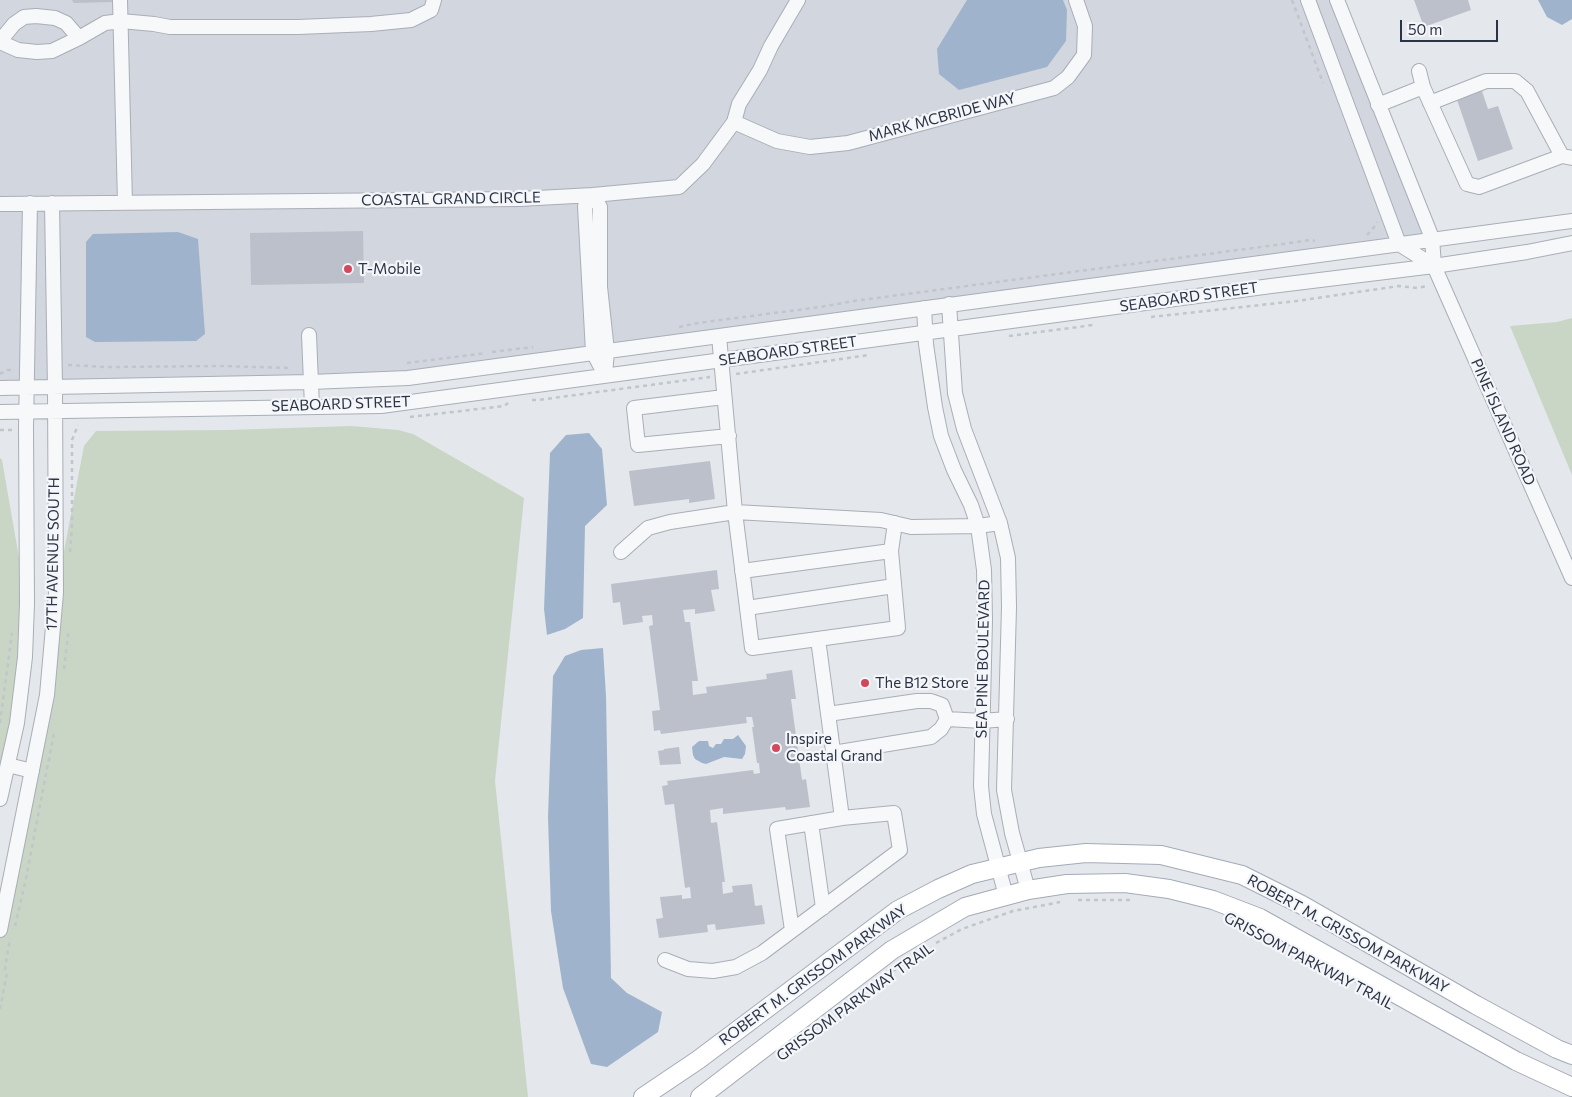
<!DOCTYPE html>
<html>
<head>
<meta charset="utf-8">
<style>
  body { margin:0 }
  #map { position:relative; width:1572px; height:1097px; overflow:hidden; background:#e4e7ec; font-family:Commissioner,sans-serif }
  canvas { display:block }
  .scale { position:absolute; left:1400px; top:20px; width:98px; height:22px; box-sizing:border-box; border:2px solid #2b3445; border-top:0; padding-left:6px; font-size:15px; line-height:18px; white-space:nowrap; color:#2b3445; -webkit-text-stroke:4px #f4f6f9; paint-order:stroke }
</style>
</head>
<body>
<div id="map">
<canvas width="1572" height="1097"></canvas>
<div class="scale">50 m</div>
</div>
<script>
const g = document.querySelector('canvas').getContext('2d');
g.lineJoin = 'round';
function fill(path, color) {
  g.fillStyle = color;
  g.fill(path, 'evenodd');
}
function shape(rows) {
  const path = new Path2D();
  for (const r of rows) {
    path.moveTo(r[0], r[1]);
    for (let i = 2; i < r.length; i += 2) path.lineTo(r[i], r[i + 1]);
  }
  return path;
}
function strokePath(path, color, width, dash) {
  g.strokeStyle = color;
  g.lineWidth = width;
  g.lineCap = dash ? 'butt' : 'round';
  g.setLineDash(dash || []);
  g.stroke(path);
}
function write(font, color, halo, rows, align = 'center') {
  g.font = font + ' Commissioner,sans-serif';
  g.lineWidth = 4.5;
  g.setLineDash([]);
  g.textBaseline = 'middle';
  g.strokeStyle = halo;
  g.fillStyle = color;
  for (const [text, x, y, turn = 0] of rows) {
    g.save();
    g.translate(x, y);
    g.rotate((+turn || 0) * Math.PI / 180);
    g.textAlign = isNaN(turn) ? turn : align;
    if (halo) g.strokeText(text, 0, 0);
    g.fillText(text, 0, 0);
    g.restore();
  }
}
const built = shape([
  [0,0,1337,0,1432,238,408,378,0,388]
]);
const green = shape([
  [1572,318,1572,475,1510,326,1557,322],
  [351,426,398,430,413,434,524,498,495,781,528,1097,0,1097,0,930,47,695,56,593,84,446,96,431,228,430],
  [0,458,2,460,27,604,0,804]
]);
const water = shape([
  [967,0,1063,0,1067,10,1066,41,1047,67,959,90,939,74,937,49],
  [1538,0,1572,0,1572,19,1562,25,1547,17],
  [178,232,198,239,205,334,196,341,95,342,86,337,86,242,93,234],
  [589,433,602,449,607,505,585,526,583,618,565,629,547,635,544,609,550,453,566,435],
  [603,648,606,696,611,978,627,993,662,1012,658,1032,607,1067,591,1064,563,988,551,911,548,817,553,676,565,656,581,650],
  [738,735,746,746,745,754,742,759,724,757,706,764,702,763,695,759,693,755,692,747,699,741,708,741,709,746,713,748,716,744,721,744,724,739,733,739]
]);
const building = shape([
  [72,0,112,0,112,2,74,3],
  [1414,0,1468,0,1471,10,1424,27],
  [1481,88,1488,109,1498,106,1513,149,1478,161,1456,97],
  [363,231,364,283,251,285,250,233],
  [710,461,715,499,689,503,689,499,634,506,629,471],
  [717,570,719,589,711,590,715,611,695,614,695,609,683,610,685,622,690,622,698,681,692,681,693,695,707,693,706,687,767,679,766,674,792,670,796,699,791,699,802,780,806,779,810,807,786,810,785,807,723,814,723,808,710,810,711,823,717,822,725,882,722,882,723,894,733,892,732,886,752,884,755,906,762,905,765,924,716,930,715,924,707,925,708,932,659,938,656,919,663,918,660,897,682,895,682,899,691,898,690,887,685,888,674,804,665,805,662,786,668,785,667,781,753,770,754,774,760,773,759,763,757,763,752,727,754,727,752,717,746,717,747,723,661,734,660,730,654,731,652,711,660,710,649,626,653,625,652,615,642,616,643,622,623,625,620,602,613,603,611,584],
  [679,747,681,764,660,765,658,751,664,750,664,749]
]);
const path = shape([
  [1292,0,1323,83],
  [1367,235,1375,226,1377,222],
  [1151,317,1297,301,1399,286,1417,288,1428,286],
  [679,327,698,323,820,307,854,301,1283,244,1310,240,1315,241],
  [1009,336,1093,325],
  [492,352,533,347],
  [407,363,486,353],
  [68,365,106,367,220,366,292,368],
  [0,374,7,370,15,370],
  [736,374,869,355],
  [532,400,538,400,710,377],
  [410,417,504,406,508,403],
  [0,430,14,430],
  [70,552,72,527,72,440,78,425],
  [64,669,68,635,67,632],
  [0,723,12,633],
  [1078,900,1130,900],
  [15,926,25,883,54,733],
  [936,943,962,929,1013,911,1060,902],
  [860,995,914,956],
  [0,1009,7,973,5,969,10,938]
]);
const minor = shape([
  [120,0,125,203],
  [1308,0,1399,244,1434,266],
  [1337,0,1432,238,1434,266,1572,578],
  [0,41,14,24,24,17,36,16,55,18,66,23,79,38],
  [0,42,18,50,37,52,52,51,79,38,105,23,121,21,154,24,170,27,298,27,371,24,411,20,431,10,434,0],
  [1419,71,1423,87],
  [1430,103,1486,81,1515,81,1527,91,1562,156],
  [1378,105,1423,87,1467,184,1479,187,1562,156,1572,158],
  [734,122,777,141,810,147,848,143,1054,88,1068,77,1084,55,1085,26,1076,0],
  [593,195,600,207,600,287,607,351,605,375,593,352,585,206,593,195],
  [0,204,519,199,593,195,679,187,703,164,734,122,739,104,760,70,771,46,798,0],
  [949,304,955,393,964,429,1000,523,1008,558,1009,607,1004,790,1012,833,1028,890],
  [924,308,926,344,935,407,941,436,954,470,971,505,978,526,984,570,985,620,981,786,984,814,1006,896],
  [309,335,312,407],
  [719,336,735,512,881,520,911,527,978,526,1000,523],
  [0,388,311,382,408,378,1572,221],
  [724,397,634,408,638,445,729,436],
  [0,412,381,406,1271,286,1434,266,1527,252,1572,243],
  [891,551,895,523],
  [621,552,648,528,670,522,735,512,752,648,898,628,891,551,742,571],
  [747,608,894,586],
  [828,714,917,701,931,701,942,705,947,719],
  [947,719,982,721,1007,719],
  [833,753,931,737,941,729,947,719],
  [8,765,32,771],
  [0,799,17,723,25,657,27,604,26,428,30,203],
  [811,823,823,908],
  [0,930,47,695,56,593,55,388,52,203],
  [792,930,777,829,842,818],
  [665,960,688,969,713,971,736,967,762,953,900,850,894,813,842,818,818,639]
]);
const major = shape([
  [643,1097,698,1060,898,910,938,889,972,874,1039,858,1086,853,1161,855,1242,875,1302,905,1476,1005,1557,1049,1572,1055],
  [700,1097,892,950,965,907,1028,890,1067,884,1125,883,1169,889,1213,900,1260,918,1516,1061,1572,1087]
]);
const markers = [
  [348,269,5,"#d1495b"],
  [865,683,5,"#d1495b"],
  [776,748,5,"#d1495b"]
];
const streetNames = [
  ["MARK MCBRIDE WAY",942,117,-15],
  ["COASTAL GRAND CIRCLE",451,199,-1],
  ["SEABOARD STREET",1189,297,-8],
  ["SEABOARD STREET",788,351,-8],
  ["SEABOARD STREET",341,404,-2],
  ["PINE ISLAND ROAD",1503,422,66],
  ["17TH AVENUE SOUTH",53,554,-89],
  ["SEA PINE BOULEVARD",983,659,-89],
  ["ROBERT M. GRISSOM PARKWAY",1348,934,29],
  ["GRISSOM PARKWAY TRAIL",1309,961,28],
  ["ROBERT M. GRISSOM PARKWAY",813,975,-36],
  ["GRISSOM PARKWAY TRAIL",855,1002,-36]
];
const poiNames = [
  ["T-Mobile",358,269],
  ["The B12 Store",875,683],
  ["Inspire",786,739],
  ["Coastal Grand",786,756]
];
fill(built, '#d2d6de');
fill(green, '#c9d6c5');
fill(water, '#9fb4cc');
fill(building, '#bbc0ca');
strokePath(minor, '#a9aeb7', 16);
strokePath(major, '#a3abb8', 20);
strokePath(path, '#c2c5cb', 2.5, [4, 4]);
strokePath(minor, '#f7f8fa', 14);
strokePath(major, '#fff', 18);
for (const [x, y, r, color] of markers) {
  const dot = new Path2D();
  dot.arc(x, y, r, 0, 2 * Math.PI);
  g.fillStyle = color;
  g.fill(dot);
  strokePath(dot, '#f4f6f9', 2);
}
write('15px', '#2b3445', '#f4f6f9', streetNames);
write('15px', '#2b3445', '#f4f6f9', poiNames, 'left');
</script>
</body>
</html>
